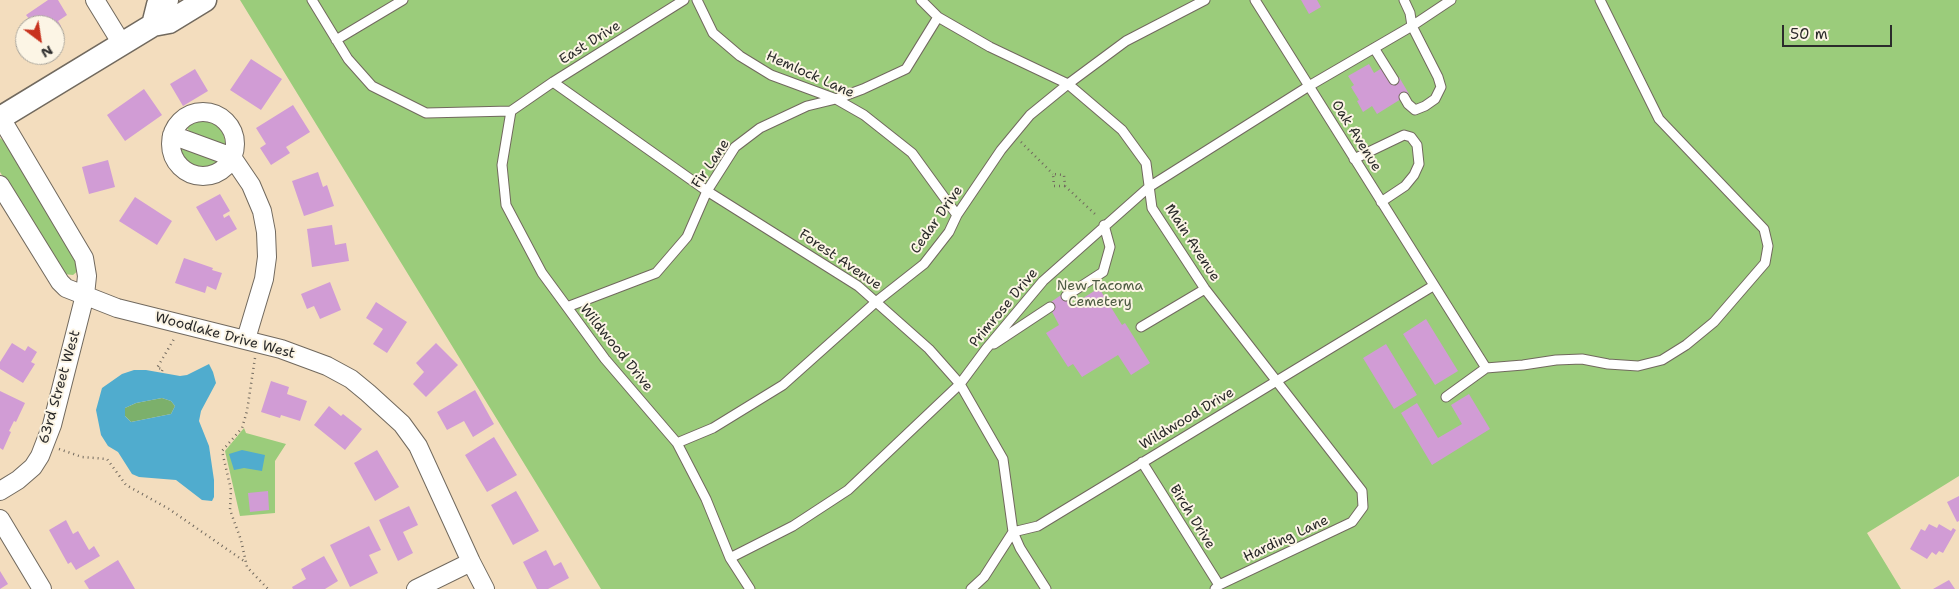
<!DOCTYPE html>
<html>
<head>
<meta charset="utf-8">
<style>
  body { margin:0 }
  #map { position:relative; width:1959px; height:589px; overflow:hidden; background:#f3ddbe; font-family:"Shantell Sans",sans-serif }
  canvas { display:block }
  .north { position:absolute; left:15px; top:15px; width:50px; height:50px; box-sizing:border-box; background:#fcf5e5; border:1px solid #a8a49b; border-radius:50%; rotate:149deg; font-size:14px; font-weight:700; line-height:20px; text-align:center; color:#2b2b2b }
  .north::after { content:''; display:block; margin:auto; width:18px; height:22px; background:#c8321e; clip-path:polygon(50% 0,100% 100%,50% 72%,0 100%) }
  .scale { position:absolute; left:1782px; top:25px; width:110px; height:22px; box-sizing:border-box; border:2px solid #2b2b2b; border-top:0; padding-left:6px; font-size:15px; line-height:18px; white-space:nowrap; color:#2b2b2b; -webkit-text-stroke:4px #fcf5e5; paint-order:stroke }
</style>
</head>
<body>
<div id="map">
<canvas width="1959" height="589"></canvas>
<div class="north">N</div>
<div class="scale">50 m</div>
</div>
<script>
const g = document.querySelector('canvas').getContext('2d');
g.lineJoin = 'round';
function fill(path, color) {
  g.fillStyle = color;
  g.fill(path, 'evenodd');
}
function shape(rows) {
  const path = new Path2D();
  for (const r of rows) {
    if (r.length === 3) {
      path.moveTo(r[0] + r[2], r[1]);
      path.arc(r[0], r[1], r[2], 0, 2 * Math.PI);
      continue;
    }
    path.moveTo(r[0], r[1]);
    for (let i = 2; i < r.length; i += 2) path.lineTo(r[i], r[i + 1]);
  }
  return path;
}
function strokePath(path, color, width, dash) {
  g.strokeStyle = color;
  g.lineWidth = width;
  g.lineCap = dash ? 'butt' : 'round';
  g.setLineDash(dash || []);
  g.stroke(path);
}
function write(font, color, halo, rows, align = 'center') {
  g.font = font + ' "Shantell Sans",sans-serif';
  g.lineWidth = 4;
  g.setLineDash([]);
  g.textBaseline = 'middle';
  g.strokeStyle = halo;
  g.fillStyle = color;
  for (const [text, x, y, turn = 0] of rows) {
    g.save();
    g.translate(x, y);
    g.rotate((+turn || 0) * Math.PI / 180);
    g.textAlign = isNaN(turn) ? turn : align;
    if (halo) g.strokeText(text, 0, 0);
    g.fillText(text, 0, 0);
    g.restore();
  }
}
const green = shape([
  [240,0,1959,0,1959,476,1867,533,1901,589,601,589],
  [206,121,215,124,223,133,226,145,217,144,201,138,191,133,186,127,194,122],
  [0,138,5,142,78,260,80,269,73,275,64,274,60,269,0,172],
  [178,146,219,161,208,167,196,168,187,164,179,155],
  [244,428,246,433,286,444,275,461,275,513,240,516,225,451]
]);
const forest = shape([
  [162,398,171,401,175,406,171,414,131,422,125,416,125,408,136,403]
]);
const water = shape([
  [209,364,213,372,216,383,201,411,199,421,209,446,214,480,214,497,212,501,202,500,176,480,139,477,132,474,118,452,108,446,101,435,96,410,102,388,122,374,134,370,146,370,180,376,187,375],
  [162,398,171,401,175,406,171,414,131,422,125,416,125,408,136,403],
  [242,450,265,455,262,471,244,468,234,470,229,454]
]);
const building = shape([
  [48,0,58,0,67,15,58,21,61,26,58,28,62,35,55,39,55,25,26,25,25,23,30,20,26,15],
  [1301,0,1317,0,1321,7,1309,14],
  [251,59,282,79,261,110,230,90],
  [1369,64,1374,73,1382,68,1390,82,1399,77,1409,94,1377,114,1372,106,1363,112,1357,101,1359,100,1351,87,1354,85,1348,76],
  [195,69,208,91,183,106,170,84],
  [144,89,162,115,125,141,107,115],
  [293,105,310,132,286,147,290,153,271,165,260,148,266,144,256,128],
  [108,160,115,187,89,194,82,167],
  [318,172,323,187,327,185,334,206,304,216,292,181],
  [220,194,230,211,223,215,224,218,229,215,237,229,216,241,196,207],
  [135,197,172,221,157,245,119,221],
  [332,225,335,245,346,243,349,261,312,267,307,229],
  [184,258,213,268,212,270,222,273,216,290,207,286,205,293,175,283],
  [330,282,341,310,320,319,314,306,307,309,301,294],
  [1099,288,1122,325,1125,323,1150,363,1131,375,1118,355,1082,377,1073,364,1068,367,1046,333,1059,325,1048,304,1064,293,1072,305],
  [376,302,407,322,387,353,373,344,383,329,366,318],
  [1426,319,1458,371,1435,385,1403,334],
  [12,343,25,351,28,346,37,352,31,362,35,364,23,383,0,369,0,362],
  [436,343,458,365,426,397,413,384,424,372,416,363],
  [1386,344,1417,395,1394,409,1363,358],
  [271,381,289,387,287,394,307,401,300,421,281,415,280,418,261,412],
  [475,390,494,424,473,437,464,421,447,430,437,412],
  [0,391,25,403,16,422,14,421,9,431,11,432,3,450,0,448],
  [1469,394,1490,429,1432,465,1401,413,1417,403,1438,438,1462,424,1451,405],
  [329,406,341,416,343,414,362,429,345,450,314,425],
  [494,437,517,475,487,492,465,455],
  [377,450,399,487,375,501,354,463],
  [268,491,269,510,250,512,248,493],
  [516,491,539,531,513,545,491,505],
  [1959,496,1959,521,1957,522,1947,502],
  [409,506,418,525,403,532,413,553,398,561,379,520],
  [66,520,73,534,78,531,89,550,94,546,100,556,76,570,71,562,68,564,49,530],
  [1929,524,1937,528,1939,524,1951,531,1953,528,1956,530,1943,553,1939,551,1936,555,1932,552,1927,559,1910,549,1921,529,1925,531],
  [369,526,381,550,369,555,378,573,350,587,330,545],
  [546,550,554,566,561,562,569,578,548,589,537,589,523,562],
  [324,556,338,581,325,589,293,589,292,587,306,579,301,569],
  [118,560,135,589,89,589,84,581],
  [0,571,8,584,0,589],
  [1949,580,1955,589,1933,589]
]);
const path = shape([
  [1021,142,1053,174],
  [1065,186,1054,186,1053,174,1064,175,1065,186,1097,216],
  [255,358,247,411,242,428,222,451,231,490,230,510,241,540,247,567,268,589],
  [162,371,163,369,157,368,174,339],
  [59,449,82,457,107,459,126,485,169,509,244,561]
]);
const service = shape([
  [312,0,348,59,372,86,426,113,511,111],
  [697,0,713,33,740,56,771,75,836,99,864,115,912,153,957,215],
  [921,0,938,17,990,47,1068,84,1122,130,1146,163,1152,208,1205,289,1362,491,1363,507,1352,522,1219,585,1215,589],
  [1255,0,1486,368],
  [336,40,403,0],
  [1374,48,1394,80],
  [553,82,707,191,858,286,929,349,960,384,1003,459,1013,532,1020,548,1046,589],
  [1404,97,1408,104,1415,110,1425,106,1435,99,1441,87,1438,77,1412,26,1410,13,1404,0],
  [511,111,502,165,506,205,542,273,567,307,605,359,677,443,706,499,730,558,750,589],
  [511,111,553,82,684,0],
  [1354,159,1404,135,1411,137,1417,145,1419,164,1414,175,1405,186,1381,202],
  [1066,296,1103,272,1110,247,1104,225],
  [567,307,656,273,687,237,707,191,735,147,760,128,807,106,836,99,863,89,906,69,938,17],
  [1141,327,1205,289],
  [994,344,1050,307],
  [1446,397,1486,368,1523,365,1556,360,1582,359,1608,364,1638,366,1662,360,1686,345,1714,322,1765,263,1768,246,1764,229,1659,119,1600,0],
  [677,443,713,428,783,385,877,301,924,264,949,232,957,215,1001,150,1030,115,1068,84,1126,41,1205,0],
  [1142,462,1219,585],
  [730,558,793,526,848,490,960,384,986,349,1043,281,1149,187,1309,86,1412,26,1451,0],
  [971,589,984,577,1013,532,1038,526,1433,286]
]);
const minor = shape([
  [95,0,122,44],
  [203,144,32],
  [172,135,232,157,251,185,262,211,266,232,267,257,264,279,246,339],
  [0,185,60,282,66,288,117,308,281,349,327,366,351,379,368,393,402,424,418,446,471,562,485,589],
  [0,491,18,480,33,467,40,456,52,425,85,295,87,276,84,258,1,118],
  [0,519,42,589],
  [416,589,471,562]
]);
const tertiary = shape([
  [153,25,158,5,167,0],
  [0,118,153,25,169,22,205,0]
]);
const streetNames = [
  ["East Drive",590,43,-32],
  ["Hemlock Lane",810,75,24],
  ["Oak Avenue",1356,136,58],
  ["Fir Lane",711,164,-56],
  ["Cedar Drive",937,220,-55],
  ["Main Avenue",1192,243,57],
  ["Forest Avenue",840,260,34],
  ["Primrose Drive",1004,308,-50],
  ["Woodlake Drive West",225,336,15],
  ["Wildwood Drive",616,348,51],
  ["63rd Street West",60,387,-74],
  ["Wildwood Drive",1187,419,-31],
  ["Birch Drive",1192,517,58],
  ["Harding Lane",1286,539,-25]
];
const parkNames = [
  ["New Tacoma",1100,286],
  ["Cemetery",1100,302]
];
fill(green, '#9bcc7b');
fill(forest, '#7cb06b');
fill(water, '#50acce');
fill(building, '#d19cd5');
strokePath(service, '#71695e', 11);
strokePath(minor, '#71695e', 20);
strokePath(tertiary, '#71695e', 25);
strokePath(path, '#71695e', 2.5, [1, 4]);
strokePath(service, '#fff', 9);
strokePath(minor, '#fff', 18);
strokePath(tertiary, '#fff', 22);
write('14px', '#2b2b2b', '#fcf5e5', streetNames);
write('14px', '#4d5b43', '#fcf5e5', parkNames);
</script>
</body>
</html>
